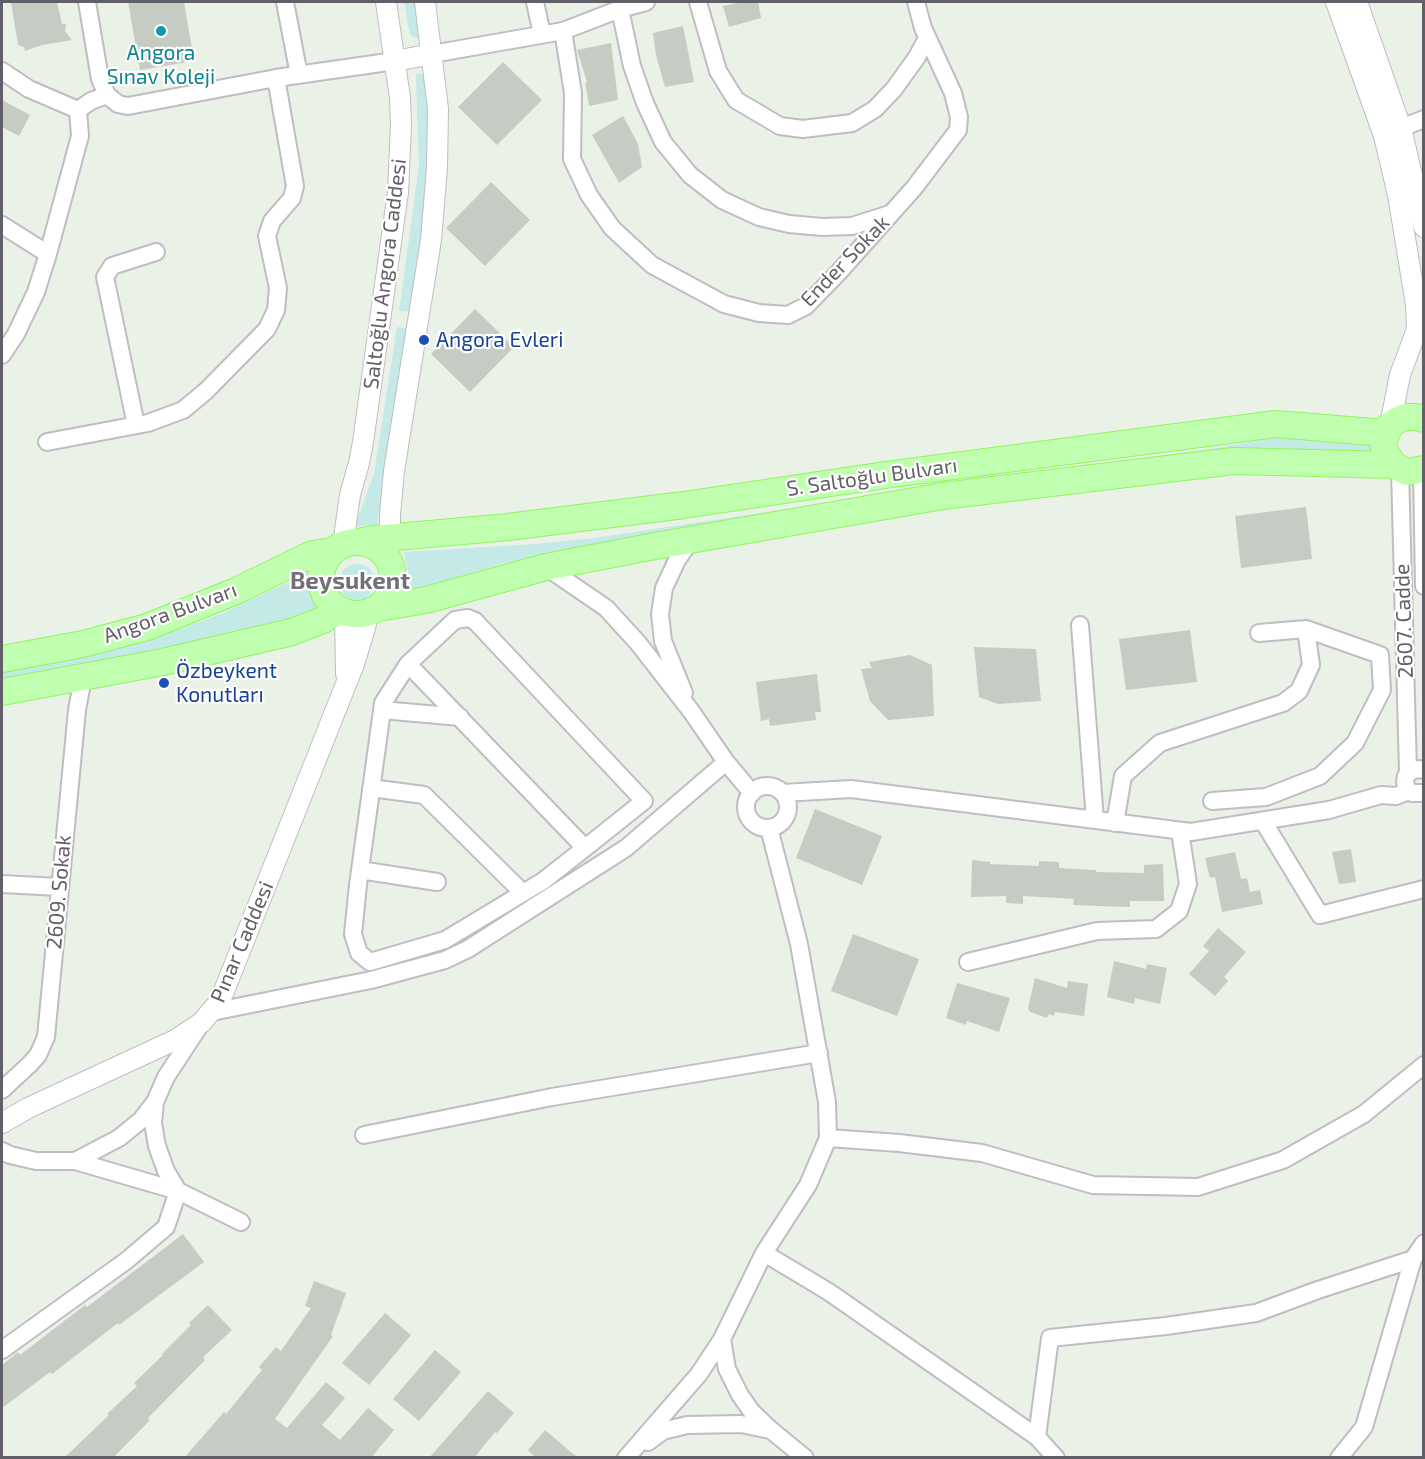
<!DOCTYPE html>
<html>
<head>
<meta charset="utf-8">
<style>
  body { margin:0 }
  #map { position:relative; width:1425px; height:1459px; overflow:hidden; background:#eaf1e7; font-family:"Exo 2",sans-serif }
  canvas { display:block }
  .frame { position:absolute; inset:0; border:3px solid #635f68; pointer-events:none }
</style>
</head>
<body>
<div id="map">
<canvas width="1425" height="1459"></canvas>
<div class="frame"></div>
</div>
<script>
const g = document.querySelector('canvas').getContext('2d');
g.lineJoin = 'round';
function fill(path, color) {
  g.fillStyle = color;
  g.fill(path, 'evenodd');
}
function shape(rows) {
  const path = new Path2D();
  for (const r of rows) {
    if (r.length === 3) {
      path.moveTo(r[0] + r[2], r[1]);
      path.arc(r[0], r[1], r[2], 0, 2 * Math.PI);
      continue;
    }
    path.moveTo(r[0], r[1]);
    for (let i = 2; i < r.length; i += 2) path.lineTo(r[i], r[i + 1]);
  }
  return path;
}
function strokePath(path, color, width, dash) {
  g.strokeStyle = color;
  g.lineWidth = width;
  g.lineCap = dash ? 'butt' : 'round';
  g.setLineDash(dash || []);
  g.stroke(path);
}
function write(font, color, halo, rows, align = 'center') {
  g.font = font + ' "Exo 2",sans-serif';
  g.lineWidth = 4.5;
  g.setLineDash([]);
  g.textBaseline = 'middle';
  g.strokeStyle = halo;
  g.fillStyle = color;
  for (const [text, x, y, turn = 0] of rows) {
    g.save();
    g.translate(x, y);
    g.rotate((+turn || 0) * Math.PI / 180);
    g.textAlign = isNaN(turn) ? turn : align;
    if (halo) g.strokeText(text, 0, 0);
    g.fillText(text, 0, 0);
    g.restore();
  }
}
const green = shape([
  [404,2,417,2,420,38,418,39,410,35],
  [419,73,427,76,432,167,412,312,399,311,419,166,416,80,416,75],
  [397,327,409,329,377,525,355,526,374,474],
  [1376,427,1376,457,604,546,505,563,412,590,404,552,534,544,595,538,947,485,1209,449,1293,435],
  [357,582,18],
  [307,574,320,613,153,651,2,681,2,672,58,661,163,635,220,614]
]);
const building = shape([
  [11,2,57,2,62,24,66,24,65,31,72,40,42,45,25,51,24,47,18,45],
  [128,2,184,2,194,61,140,70],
  [743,2,758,2,761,18,729,27,723,6],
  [683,26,694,82,665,87,656,55,653,33],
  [611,43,618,100,589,106,585,82,587,82,577,50],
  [503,62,542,100,497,145,458,107],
  [2,100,30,115,19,136,2,127],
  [623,116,638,144,642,167,619,183,592,135],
  [491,182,530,220,485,266,446,228],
  [475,309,514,347,470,392,431,354],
  [1306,507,1312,559,1241,568,1235,516],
  [1190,630,1197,682,1126,690,1119,639],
  [974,647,1036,649,1041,701,998,704,979,697],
  [910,655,932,665,934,716,888,720,870,701,861,669,872,668,869,662],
  [817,674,821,712,815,712,816,720,770,726,769,719,761,721,756,682],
  [815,809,882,836,862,885,796,858],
  [1351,849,1356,882,1339,884,1332,852],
  [1235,852,1241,879,1247,878,1250,892,1260,890,1263,904,1222,912,1215,877,1210,878,1205,858],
  [972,860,990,862,990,864,1039,866,1039,861,1059,862,1059,868,1096,870,1096,872,1144,873,1144,865,1163,864,1164,901,1130,901,1130,907,1099,906,1073,905,1074,899,1023,896,1023,904,1006,903,1006,896,971,897],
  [1218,928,1246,952,1224,977,1228,981,1215,996,1189,974,1209,951,1203,946],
  [853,934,919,959,897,1016,831,991],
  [1114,961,1146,969,1147,964,1167,968,1160,1004,1135,998,1134,1004,1107,997],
  [1035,978,1067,988,1068,981,1088,984,1084,1016,1055,1012,1054,1016,1049,1014,1047,1018,1030,1012,1028,1008],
  [957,983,1010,998,999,1032,967,1021,966,1025,946,1018],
  [183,1234,204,1262,119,1325,118,1323,52,1374,50,1372,2,1408,2,1365,18,1352,20,1355,85,1305,87,1307],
  [314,1281,346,1293,331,1335,333,1336,275,1419,287,1428,326,1382,345,1398,322,1425,340,1440,368,1408,394,1430,371,1458,184,1458,224,1412,226,1414,262,1370,259,1367,276,1347,281,1351,311,1308,305,1306],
  [208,1305,232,1330,203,1357,205,1360,148,1418,150,1420,113,1458,64,1458,109,1415,107,1414,137,1386,134,1383,163,1355,162,1354,191,1325,189,1323],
  [385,1313,411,1335,369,1385,342,1363],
  [435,1350,461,1372,419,1421,393,1399],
  [488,1391,514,1413,497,1433,495,1432,474,1458,429,1458],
  [545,1430,578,1458,536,1458,528,1450]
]);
const minor = shape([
  [87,2,100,79,107,95,118,104,128,106,276,78,395,61],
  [285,2,299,75],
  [535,2,542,34],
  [698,2,718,71,736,100,780,126,803,129,852,123,875,109,894,89,917,57,927,38],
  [620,9,632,66,645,103,663,142,690,175,722,200,759,217,789,224,822,227,852,226,890,214],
  [563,31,573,93,572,159,589,195,612,228,652,265,724,304,759,313,788,315,806,306,839,272,914,188,958,130,959,117,953,93,923,28,916,2],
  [432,54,563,31,620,9,646,2],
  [2,71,29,89,78,110,80,136,48,254,36,292,16,334,2,355],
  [78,110,91,101,107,95],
  [1401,128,1424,119],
  [2,225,48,254],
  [136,425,105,277,112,266,156,252],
  [47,442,148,423,183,410,206,391,267,329,276,310,278,288,267,236,272,221,292,198,295,186,276,78],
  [1400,470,1408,773],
  [1422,470,1424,586],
  [546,567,606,608,638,643,691,711,726,762,752,793],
  [1080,625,1095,820],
  [408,664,585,848,543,881,445,940,370,962,359,953,353,934,358,885,383,703,408,664],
  [408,664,455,620,468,618,475,621,644,801,585,848],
  [684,693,663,641,660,614,664,588,677,560,691,540],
  [382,710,460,717],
  [1424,770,1419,769,1411,771,1406,776,1405,782,1407,789,1412,793,1424,793],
  [767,807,21],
  [371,788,424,795,523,893],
  [783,793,851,789,1191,832,1329,810,1381,795,1396,796,1409,791],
  [1212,801,1266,797,1320,776,1355,743,1382,690,1380,655,1306,629],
  [1263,821,1320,915,1424,889],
  [1115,823,1123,776,1160,743,1283,703,1299,691,1311,665,1306,629,1259,633],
  [769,828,799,944,827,1102,828,1138,808,1185,764,1253,722,1339,727,1369,740,1395,752,1412,771,1430,805,1458],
  [360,870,437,882],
  [2,884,59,887],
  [968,962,1097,931,1156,929,1179,911,1188,884,1180,831],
  [212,1012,371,980,445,960,468,949,626,848,726,762],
  [200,1025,166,1077,155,1102,153,1123,157,1146,166,1171,178,1191,241,1222],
  [2,1090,30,1064,38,1055,46,1037,77,710,83,678],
  [364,1135,552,1097,819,1053],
  [828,1138,899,1143,982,1153,1093,1185,1198,1187,1283,1160,1364,1114,1424,1065],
  [2,1151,10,1155,36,1161,75,1161,178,1191,166,1227,126,1261,2,1350],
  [75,1161,119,1138,141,1120,154,1103],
  [764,1253,829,1292,1037,1437,1056,1458],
  [1037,1437,1050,1338,1166,1326,1256,1313,1318,1290,1413,1259],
  [648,1442,663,1431,687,1425,741,1424,770,1430],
  [626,1458,699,1374,722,1339],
  [1339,1458,1364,1427,1413,1259,1424,1243]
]);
const tertiary = shape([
  [1336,2,1384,136,1398,195,1416,305,1417,329,1400,375,1390,425],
  [1357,2,1401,128,1424,227],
  [395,61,432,54],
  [390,537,390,514,394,471,431,240,437,168,438,109,425,2],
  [343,545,350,495,359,463,363,442,398,192,401,125,400,98,386,2],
  [345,613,346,674],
  [2,1123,28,1108,175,1040,201,1023,220,1001,354,664,365,628,368,613]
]);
const primary = shape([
  [1424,419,1416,417,1406,417,1398,420,1390,425,1383,442,1384,450,1393,465,1407,472,1424,469],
  [357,578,36],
  [359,542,373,539,508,527,684,505,885,475,1276,424,1385,433],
  [378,608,426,600,546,567,655,546,943,496,1234,461,1393,465],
  [2,659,83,644,147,627,236,591,312,554,332,551],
  [2,692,163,662,292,632,323,620,340,610]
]);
const markers = [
  [161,31,6,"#0f9aa8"],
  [424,340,6,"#1a4fb4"],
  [164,683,6,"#1a4fb4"]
];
const cultureNames = [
  ["Angora",161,53],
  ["Sınav Koleji",161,77]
];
const streetNames = [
  ["Ender Sokak",845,261,-46],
  ["Saltoğlu Angora Caddesi",385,274,-83],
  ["S. Saltoğlu Bulvarı",872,477,-8],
  ["Angora Bulvarı",170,613,-20],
  ["2607. Cadde",1404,621,-92],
  ["2609. Sokak",59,892,-85],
  ["Pınar Caddesi",242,942,-67]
];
const transitNames = [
  ["Angora Evleri",436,340],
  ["Özbeykent",176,671],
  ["Konutları",176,695]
];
const quarterNames = [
  ["Beysukent",350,581]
];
fill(green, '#c4e9e7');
fill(building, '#c6ccc3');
strokePath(minor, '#c0bcc3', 20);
strokePath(tertiary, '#c0bcc3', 22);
strokePath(primary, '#8ff65b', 28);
strokePath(minor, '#fff', 16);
strokePath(tertiary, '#fff', 20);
strokePath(primary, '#c0ffaf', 26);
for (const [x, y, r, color] of markers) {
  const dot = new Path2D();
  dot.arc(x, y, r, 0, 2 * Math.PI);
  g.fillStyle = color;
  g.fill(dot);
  strokePath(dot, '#fff', 2);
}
write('21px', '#0d838f', '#fff', cultureNames);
write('21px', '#635f68', '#fff', streetNames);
write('21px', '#164399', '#fff', transitNames, 'left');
write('bold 24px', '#746f7a', '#fff', quarterNames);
</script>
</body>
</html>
